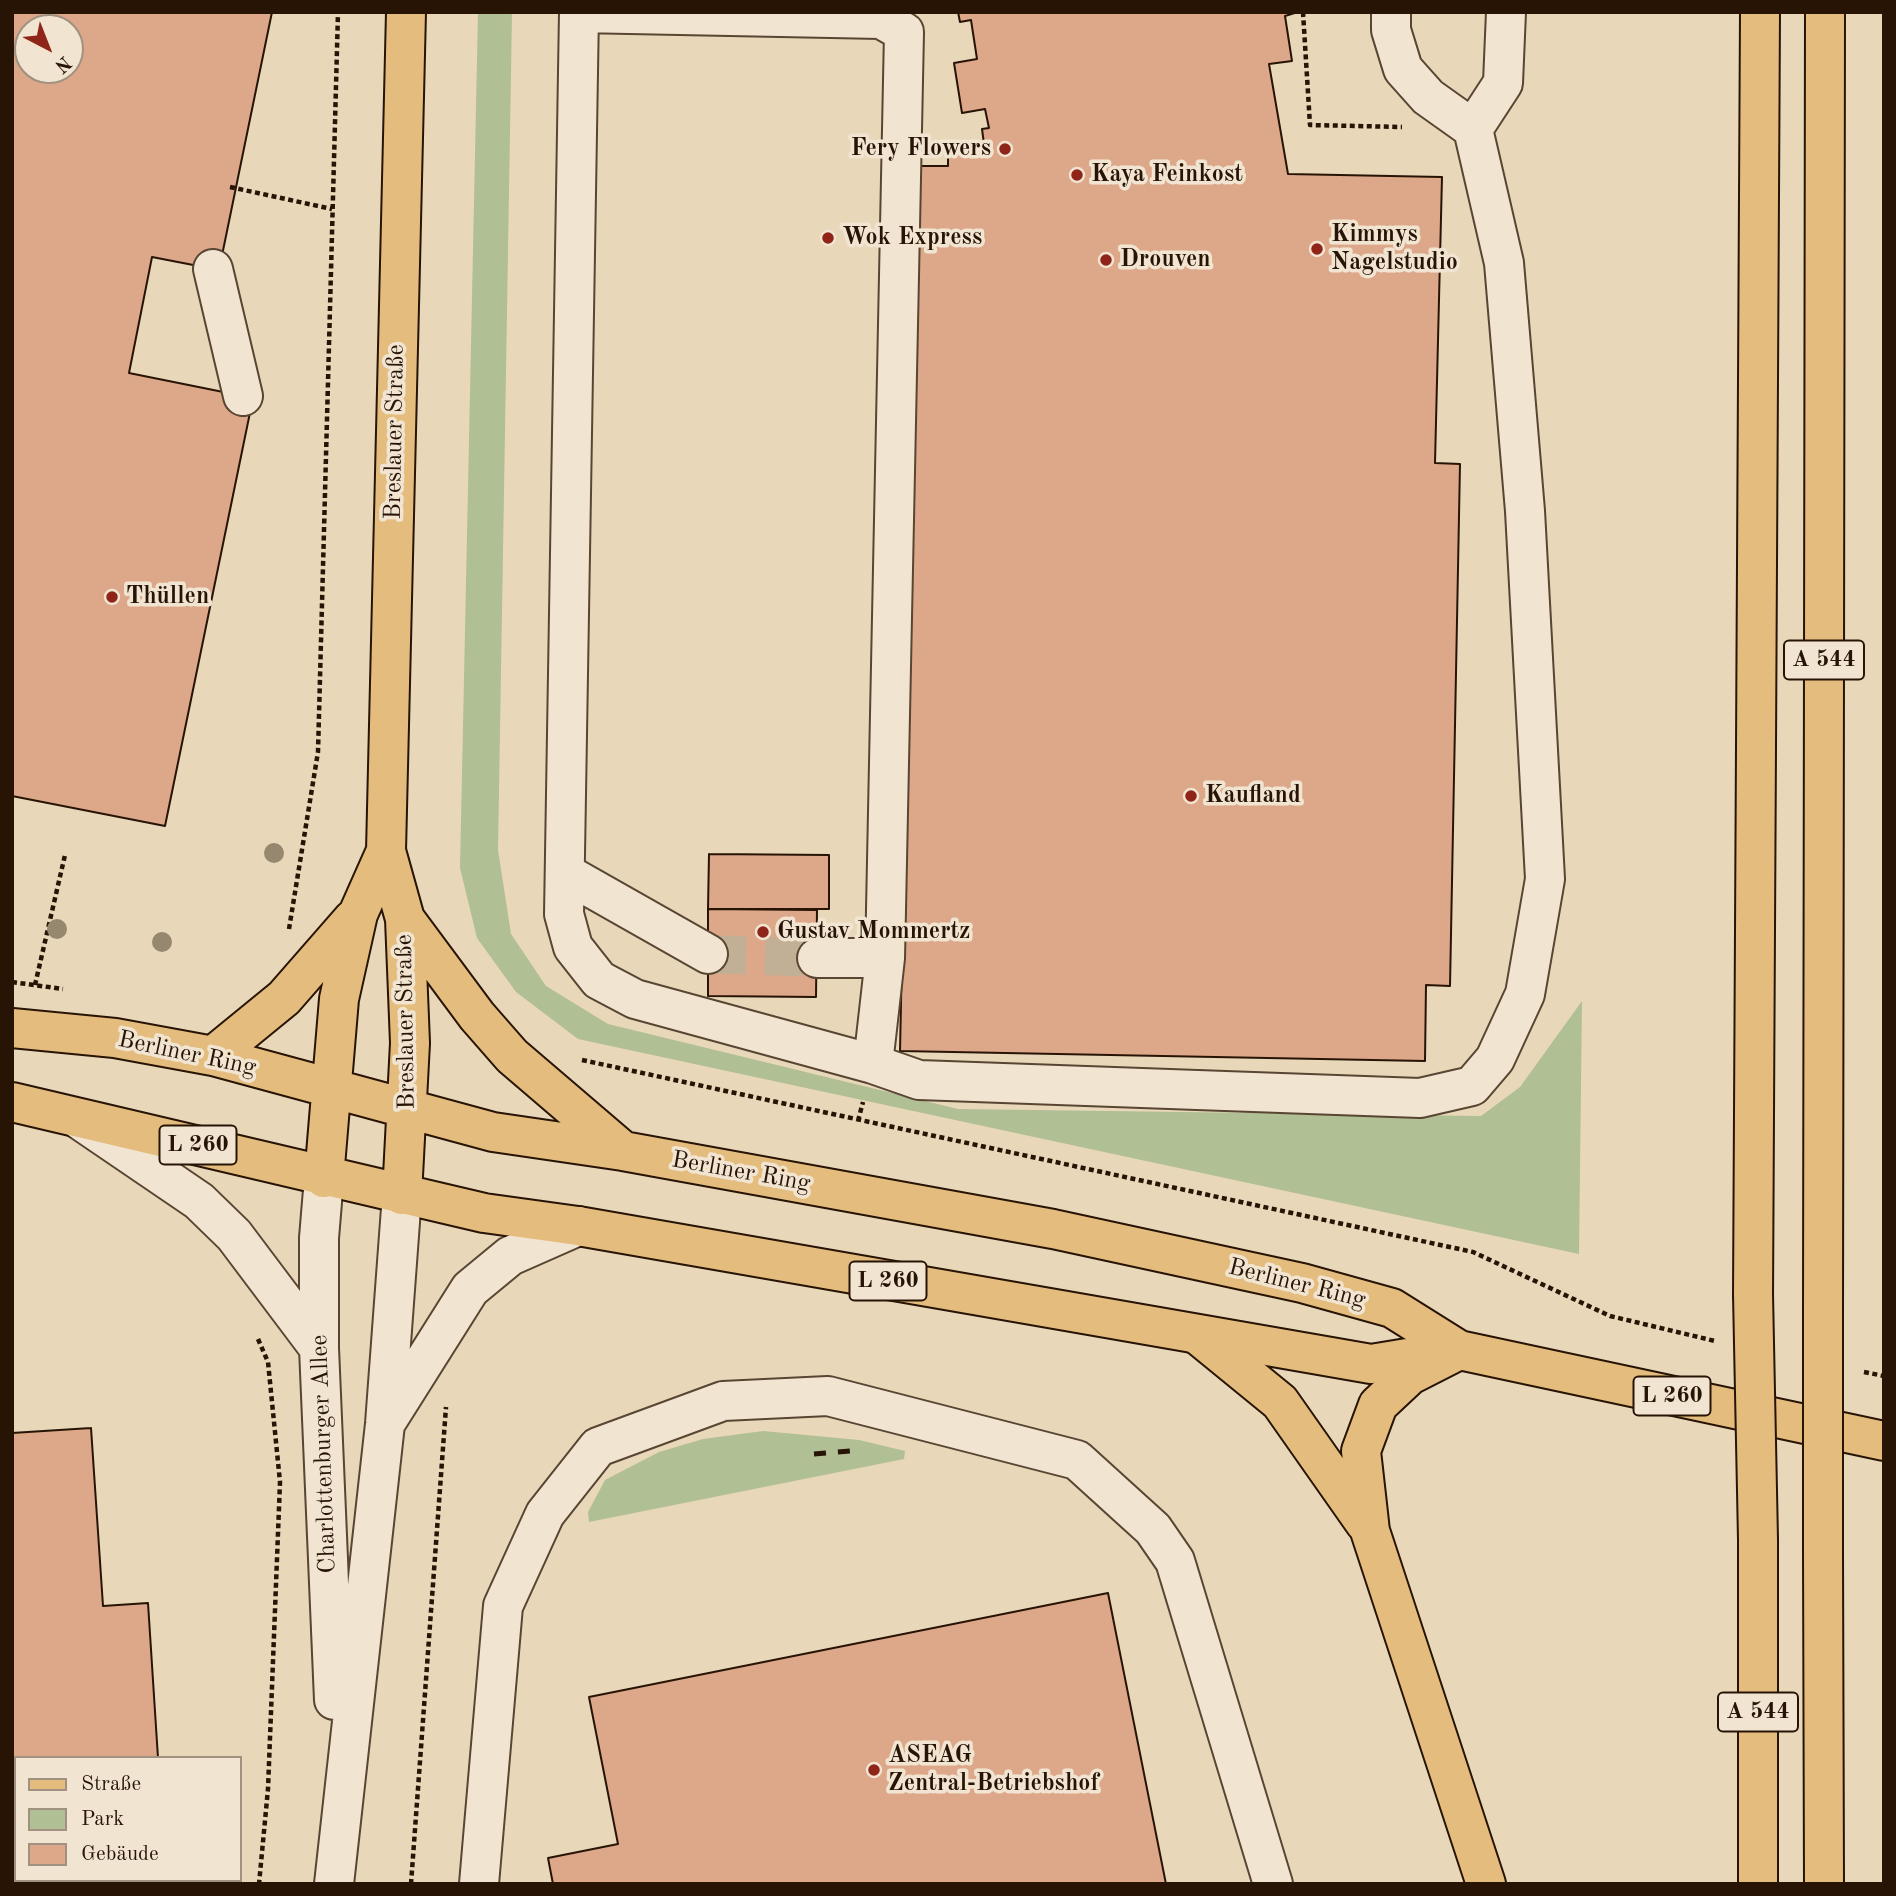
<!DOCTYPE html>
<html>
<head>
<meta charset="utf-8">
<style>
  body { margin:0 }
  #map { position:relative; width:1896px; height:1896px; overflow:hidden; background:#e9d7ba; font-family:"Old Standard TT",serif }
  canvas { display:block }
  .frame { position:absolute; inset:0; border:14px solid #271405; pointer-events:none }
  .legend { position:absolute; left:14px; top:1756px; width:228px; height:126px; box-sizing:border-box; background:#f1e5d2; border:2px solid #a09180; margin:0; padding:9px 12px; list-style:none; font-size:21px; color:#271405 }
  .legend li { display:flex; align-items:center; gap:14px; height:35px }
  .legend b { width:35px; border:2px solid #a09180 }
  .north { position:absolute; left:14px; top:14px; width:70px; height:70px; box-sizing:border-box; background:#f1e5d2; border:2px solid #a09180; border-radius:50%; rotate:138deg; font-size:19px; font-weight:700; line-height:28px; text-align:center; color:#271405 }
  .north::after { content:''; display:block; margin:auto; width:24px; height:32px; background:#8f2418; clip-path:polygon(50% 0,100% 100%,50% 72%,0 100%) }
</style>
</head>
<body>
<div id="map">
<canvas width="1896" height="1896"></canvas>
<div class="frame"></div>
<ul class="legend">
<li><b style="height:9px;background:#e4bc7d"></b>Straße</li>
<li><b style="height:19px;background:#b1bf94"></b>Park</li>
<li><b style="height:19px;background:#dda78a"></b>Gebäude</li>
</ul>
<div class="north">N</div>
</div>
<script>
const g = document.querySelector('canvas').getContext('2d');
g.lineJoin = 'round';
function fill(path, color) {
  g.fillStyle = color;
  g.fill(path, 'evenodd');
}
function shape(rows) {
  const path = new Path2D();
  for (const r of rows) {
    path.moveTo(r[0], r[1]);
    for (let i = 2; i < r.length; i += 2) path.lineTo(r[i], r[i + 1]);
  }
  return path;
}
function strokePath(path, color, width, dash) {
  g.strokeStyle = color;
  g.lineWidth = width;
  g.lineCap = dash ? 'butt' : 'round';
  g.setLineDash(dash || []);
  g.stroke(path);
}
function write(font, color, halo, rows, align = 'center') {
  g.font = font + ' "Old Standard TT",serif';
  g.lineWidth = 7;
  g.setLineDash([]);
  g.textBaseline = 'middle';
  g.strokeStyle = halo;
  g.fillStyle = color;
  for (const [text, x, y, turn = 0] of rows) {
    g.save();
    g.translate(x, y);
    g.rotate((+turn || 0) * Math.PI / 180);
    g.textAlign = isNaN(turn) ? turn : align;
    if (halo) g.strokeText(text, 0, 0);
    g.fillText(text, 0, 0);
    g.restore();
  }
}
const green = shape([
  [478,12,512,12,498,850,511,934,546,986,608,1024,958,1109,1481,1116,1520,1087,1582,1001,1579,1254,578,1039,516,992,477,938,460,868],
  [763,1431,859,1440,905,1451,904,1459,589,1522,588,1512,605,1480,659,1452,703,1439]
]);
const building = shape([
  [12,12,272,12,219,270,152,257,129,373,253,398,165,826,12,796,12,12],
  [28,28,70,28,70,70,28,70,28,28],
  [958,12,1298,12,1285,16,1292,61,1269,64,1288,174,1442,177,1435,463,1460,464,1450,986,1426,985,1425,1061,900,1051,918,166,948,166,948,156,984,144,982,129,989,128,985,109,962,113,954,63,977,59,971,20,960,22,958,12],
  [709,854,829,855,829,909,708,909,709,854],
  [708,909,817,910,816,997,708,996,708,909],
  [91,1428,103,1606,148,1603,158,1758,16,1758,16,1837,12,1838,12,1433,91,1428],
  [1108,1593,1166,1884,553,1884,548,1858,618,1844,589,1697,1108,1593],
  [29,1880,75,1880,75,1884,30,1884,29,1880]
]);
const minorTunnel = shape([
  [708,954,817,958]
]);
const path = shape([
  [1303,12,1310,125,1402,127],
  [230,187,332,209],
  [289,929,318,752,338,12],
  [12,982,63,989],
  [35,985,65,855],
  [582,1060,1473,1252,1610,1316,1715,1341],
  [858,1121,863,1102],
  [258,1339,268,1362,280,1482,268,1789,259,1884],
  [1864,1372,1884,1376],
  [411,1884,446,1407]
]);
const minor = shape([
  [579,12,564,914,573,947,599,980,635,999,873,1064,919,1080,1420,1098,1472,1086,1495,1059,1525,994,1545,879,1525,511,1504,263,1473,129],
  [1391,12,1391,30,1403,69,1428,97,1473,129,1503,83,1506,12],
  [579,13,881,19,904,32,885,958,873,1064],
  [213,269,243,396],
  [565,873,708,954],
  [817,958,885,958],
  [80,1120,199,1201,234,1235,319,1348],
  [324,1178,319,1238,319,1348,334,1700],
  [388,1419,470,1289,510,1256,578,1226],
  [334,1884,385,1424,402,1195],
  [479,1884,503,1606,545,1514,598,1447,723,1401,828,1396,1077,1460,1153,1529,1175,1561,1273,1884]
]);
const major = shape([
  [405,919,477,1016,512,1056,623,1151],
  [12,1028,115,1038,213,1056,493,1132,623,1151,1053,1229,1302,1283,1392,1308,1459,1350,1884,1441],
  [213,1056,284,998,353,919],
  [12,1102,484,1213,578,1226,1371,1364,1450,1351],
  [324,1178,339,999,358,914,386,851],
  [402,1195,410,1043,405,919,386,851,406,12]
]);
const highway = shape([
  [1753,1294,1760,12],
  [1823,1308,1825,12],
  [1198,1335,1280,1402,1365,1523],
  [1459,1350,1410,1375,1378,1405,1361,1451,1370,1531,1486,1884],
  [1823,1553,1824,1884],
  [1758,1884,1758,1540]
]);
const rail = shape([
  [814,1454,851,1451]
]);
const highwayBridge = shape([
  [1753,1294,1758,1540],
  [1823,1308,1823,1553]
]);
const trees = [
  [274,853],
  [57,929],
  [162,942]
];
const markers = [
  [1005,149,7,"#8f2418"],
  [1077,175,7,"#8f2418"],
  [828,238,7,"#8f2418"],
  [1317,249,7,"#8f2418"],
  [1106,260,7,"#8f2418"],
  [112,597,7,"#8f2418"],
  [1191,796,7,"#8f2418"],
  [763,932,7,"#8f2418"],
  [874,1770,7,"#8f2418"]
];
const shields = [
  [1824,660,80],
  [198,1145,77],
  [888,1281,77],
  [1672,1396,77],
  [1758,1712,80]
];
const shieldNames = [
  ["A 544",1824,660],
  ["L 260",198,1145],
  ["L 260",888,1281],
  ["L 260",1672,1396],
  ["A 544",1758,1712]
];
const poiNames = [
  ["Fery Flowers",991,149,"right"],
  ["Kaya Feinkost",1091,175],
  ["Kimmys",1331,235],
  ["Nagelstudio",1331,263],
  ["Wok Express",842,238],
  ["Drouven",1120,260],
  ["Thüllen",126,597],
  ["Kaufland",1205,796],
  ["Gustav Mommertz",777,932],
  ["ASEAG",888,1756],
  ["Zentral-Betriebshof",888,1784]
];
const streetNames = [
  ["Breslauer Straße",395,432,-89],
  ["Breslauer Straße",406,1022,-91],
  ["Berliner Ring",187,1054,12],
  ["Berliner Ring",741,1172,10],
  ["Berliner Ring",1297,1284,14],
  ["Charlottenburger Allee",324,1454,-92]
];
fill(green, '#b1bf94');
fill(building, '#dda78a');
strokePath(building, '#271405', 2);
strokePath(minorTunnel, '#c2b096', 38, [38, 19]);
strokePath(minor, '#584532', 42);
strokePath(major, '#271405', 42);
strokePath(highway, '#271405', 42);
strokePath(path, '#271405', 4.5, [5, 3.5]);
strokePath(minor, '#f1e5d2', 38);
strokePath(major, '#e4bc7d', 38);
strokePath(highway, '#e4bc7d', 38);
strokePath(rail, '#271405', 5, [12, 12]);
strokePath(highwayBridge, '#271405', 42, []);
strokePath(highwayBridge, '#e4bc7d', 38);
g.fillStyle = '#95886e';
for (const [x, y] of trees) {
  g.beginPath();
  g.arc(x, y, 10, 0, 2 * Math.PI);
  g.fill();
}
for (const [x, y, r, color] of markers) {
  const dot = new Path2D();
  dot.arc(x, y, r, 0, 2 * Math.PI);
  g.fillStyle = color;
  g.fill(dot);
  strokePath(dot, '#f1e5d2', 2.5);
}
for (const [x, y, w] of shields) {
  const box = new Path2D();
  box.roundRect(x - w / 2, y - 19.5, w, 39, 5);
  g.fillStyle = '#f1e5d2';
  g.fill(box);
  strokePath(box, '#271405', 2);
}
write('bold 23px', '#271405', null, shieldNames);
write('bold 24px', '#271405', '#f1e5d2', poiNames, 'left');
write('24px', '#271405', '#f1e5d2', streetNames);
</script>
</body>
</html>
